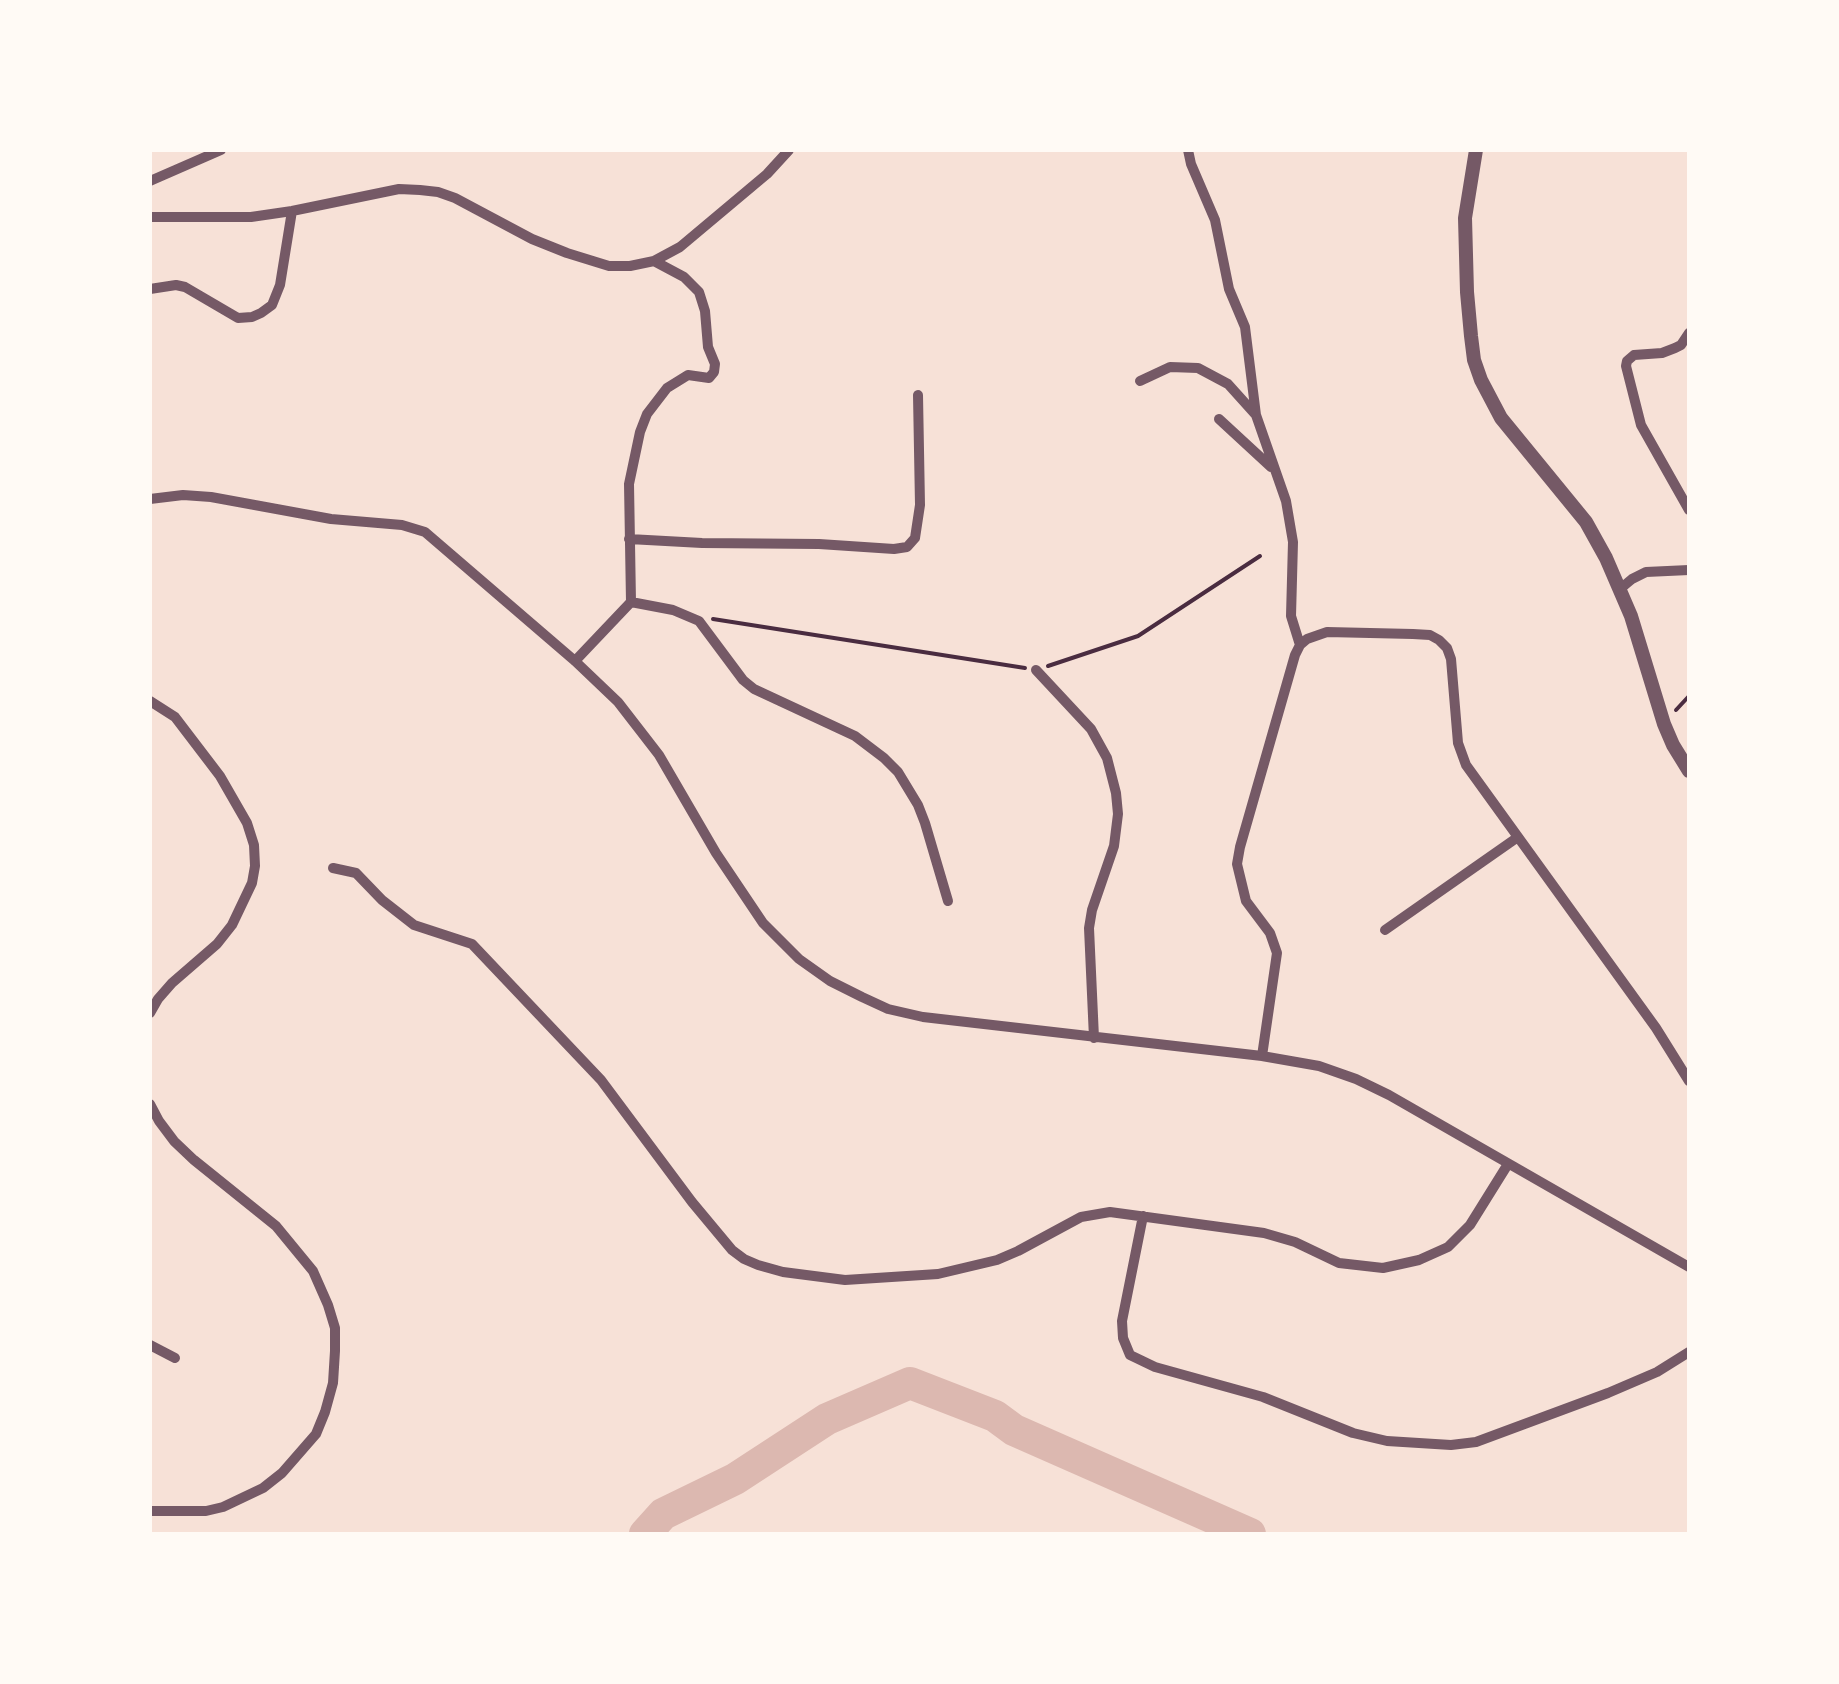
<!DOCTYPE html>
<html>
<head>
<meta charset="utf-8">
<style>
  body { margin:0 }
  #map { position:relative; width:1839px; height:1684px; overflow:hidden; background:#f7e1d7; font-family:"PT Sans Narrow",sans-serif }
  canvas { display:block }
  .frame { position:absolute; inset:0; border:152px solid #fffaf5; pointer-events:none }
</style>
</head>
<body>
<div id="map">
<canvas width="1839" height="1684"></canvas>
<div class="frame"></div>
</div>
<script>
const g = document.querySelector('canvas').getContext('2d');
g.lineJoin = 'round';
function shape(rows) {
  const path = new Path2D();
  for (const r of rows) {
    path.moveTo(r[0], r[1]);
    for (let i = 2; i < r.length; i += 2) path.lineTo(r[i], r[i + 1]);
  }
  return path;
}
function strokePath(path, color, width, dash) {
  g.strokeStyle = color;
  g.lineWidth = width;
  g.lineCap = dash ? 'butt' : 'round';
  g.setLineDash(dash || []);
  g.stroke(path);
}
const river = shape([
  [645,1534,663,1514,735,1479,827,1419,910,1383,995,1416,1014,1430,1250,1534]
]);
const path = shape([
  [713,619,1025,668],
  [1048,666,1138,636,1260,556],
  [1676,710,1689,696]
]);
const minor = shape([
  [1188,150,1191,164,1215,220,1229,289,1245,327,1256,415,1286,501,1293,542,1291,616,1300,645],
  [150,181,221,150],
  [150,217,251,217,292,211,399,189,420,190,438,192,455,198,532,239,567,253,609,266,630,266,654,261,680,247,767,174,789,150],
  [150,289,176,285,185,287,238,318,252,317,261,313,272,305,280,285,292,211],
  [1689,333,1681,345,1675,348,1662,353,1634,355,1627,361,1626,366,1641,425,1689,510],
  [1140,381,1170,367,1198,368,1228,384,1255,414],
  [1219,419,1271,467],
  [150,499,183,495,211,497,331,519,402,525,425,532,575,661,618,702,659,755,716,853,763,923,799,959,830,981,862,997,888,1009,923,1017,1262,1056,1319,1066,1356,1079,1389,1095,1689,1267],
  [629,539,702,543,819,544,894,549,907,547,915,538,920,505,918,395],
  [1620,589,1632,579,1646,572,1689,570],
  [631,602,629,484,640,432,647,414,667,388,688,375,709,378,714,372,715,364,708,347,705,311,699,292,684,277,654,261],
  [575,661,631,602,673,610,699,621,743,680,754,689,855,736,884,758,898,772,918,805,925,823,948,901],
  [1036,670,1091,729,1107,758,1116,793,1118,814,1114,846,1092,910,1089,928,1094,1038],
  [150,701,175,717,220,776,247,823,254,845,255,866,252,883,232,925,217,944,172,983,158,999,150,1013],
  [333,868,356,873,382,900,414,925,472,944,601,1080,692,1202,732,1250,744,1259,758,1265,783,1272,845,1280,938,1274,997,1260,1018,1251,1081,1217,1110,1212,1264,1233,1295,1242,1339,1263,1383,1268,1419,1260,1448,1247,1470,1225,1508,1164],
  [1385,930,1518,837],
  [1262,1056,1277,953,1270,933,1246,901,1237,864,1240,847,1295,655,1300,645,1307,639,1327,632,1413,634,1430,635,1439,640,1447,648,1451,659,1458,743,1466,765,1656,1028,1689,1081],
  [150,1104,159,1121,174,1141,194,1160,276,1226,313,1271,328,1305,335,1328,335,1351,333,1383,325,1412,316,1434,282,1473,263,1488,223,1507,206,1511,150,1511],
  [1143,1216,1122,1321,1123,1338,1130,1355,1155,1367,1263,1397,1353,1433,1387,1441,1451,1445,1476,1442,1608,1393,1657,1372,1689,1352],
  [150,1345,175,1358]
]);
const tertiary = shape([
  [1476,150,1465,218,1467,292,1471,336,1474,360,1481,380,1501,418,1586,522,1606,558,1631,616,1664,724,1673,745,1689,771]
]);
strokePath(river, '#dcb8b0', 32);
strokePath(path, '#4a2c40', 4);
strokePath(minor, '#755966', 10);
strokePath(tertiary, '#755966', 14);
</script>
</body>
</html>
